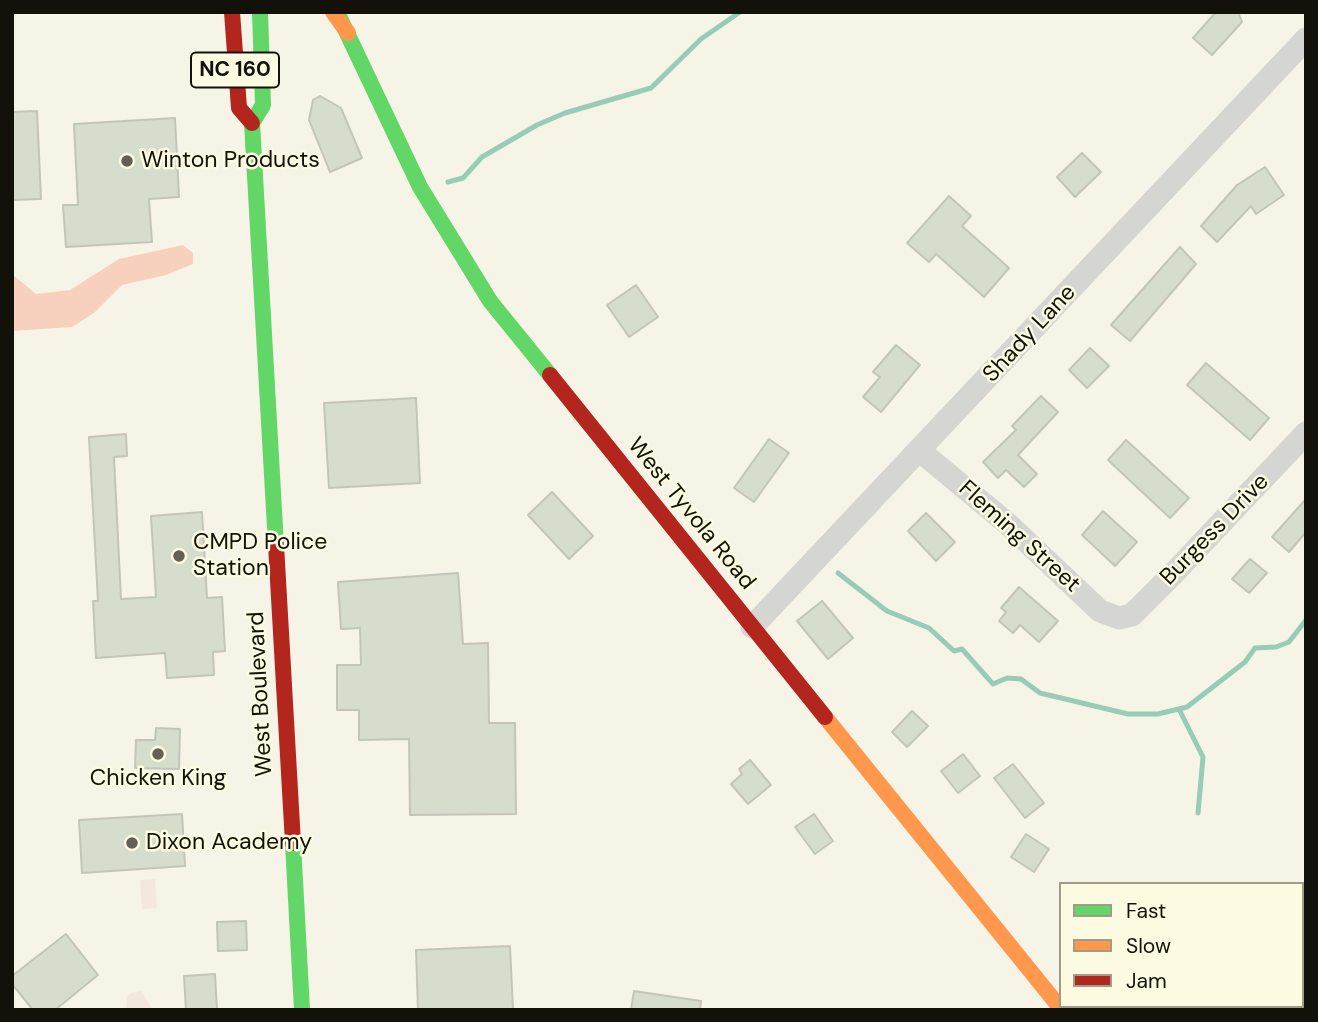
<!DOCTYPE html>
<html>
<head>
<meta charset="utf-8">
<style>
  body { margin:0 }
  #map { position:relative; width:1318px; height:1022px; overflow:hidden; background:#f6f4e6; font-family:"DM Sans",sans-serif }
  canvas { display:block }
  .frame { position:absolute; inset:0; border:14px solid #13120a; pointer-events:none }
  .legend { position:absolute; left:1059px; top:882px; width:245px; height:126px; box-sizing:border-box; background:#fcfae0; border:2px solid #9f9d8a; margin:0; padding:9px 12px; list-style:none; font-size:21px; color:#13120a }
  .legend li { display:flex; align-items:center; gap:14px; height:35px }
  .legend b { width:35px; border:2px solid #9f9d8a }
</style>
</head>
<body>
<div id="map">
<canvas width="1318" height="1022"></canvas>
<div class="frame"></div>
<ul class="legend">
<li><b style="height:9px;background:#63d668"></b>Fast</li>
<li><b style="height:9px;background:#ff974d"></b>Slow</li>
<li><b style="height:9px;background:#b3261e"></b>Jam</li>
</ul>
</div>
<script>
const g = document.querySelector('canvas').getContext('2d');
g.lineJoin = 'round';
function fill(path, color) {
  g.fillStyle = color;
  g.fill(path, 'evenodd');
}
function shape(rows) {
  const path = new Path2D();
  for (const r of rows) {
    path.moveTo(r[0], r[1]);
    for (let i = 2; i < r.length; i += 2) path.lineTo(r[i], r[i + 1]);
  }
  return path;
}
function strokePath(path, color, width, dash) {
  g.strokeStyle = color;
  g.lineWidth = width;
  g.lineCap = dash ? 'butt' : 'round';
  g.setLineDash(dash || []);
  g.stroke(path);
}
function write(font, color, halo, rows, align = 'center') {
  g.font = font + ' "DM Sans",sans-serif';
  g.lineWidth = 5;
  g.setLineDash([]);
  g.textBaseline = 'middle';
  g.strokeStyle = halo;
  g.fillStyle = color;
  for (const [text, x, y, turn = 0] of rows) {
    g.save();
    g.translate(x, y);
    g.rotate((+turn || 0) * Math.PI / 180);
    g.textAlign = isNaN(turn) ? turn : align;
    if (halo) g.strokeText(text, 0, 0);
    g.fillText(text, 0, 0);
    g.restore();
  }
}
const green = shape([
  [155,879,157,908,142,909,140,880],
  [142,991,152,1010,126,1010,127,997,131,993]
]);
const forest = shape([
  [183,245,193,253,193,264,166,275,122,285,94,313,72,327,12,331,12,274,36,294,70,290,119,259]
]);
const stream = shape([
  [448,182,463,178,482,157,537,125,565,113,651,88,701,39,740,12],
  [838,573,887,611,929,628,954,651,962,649,993,684,1007,678,1021,679,1040,693,1128,714,1158,714,1187,707,1245,662,1255,648,1276,647,1289,642,1306,620],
  [1179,709,1203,757,1198,813]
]);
const building = shape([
  [1216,12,1238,12,1242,22,1212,55,1193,38,1216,12],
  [320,96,341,108,362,158,330,172,309,120,313,100,320,96],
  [37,111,41,199,12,200,12,112,37,111],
  [175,118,179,197,149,199,152,242,66,247,63,205,78,205,74,124,175,118],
  [1082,153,1101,172,1075,197,1057,177,1082,153],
  [1265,167,1284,195,1256,214,1251,206,1217,242,1201,226,1237,185,1265,167],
  [949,196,971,216,962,226,1009,268,984,297,936,254,929,262,907,243,949,196],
  [1180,247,1196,264,1130,341,1111,325,1180,247],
  [636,285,658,317,629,337,607,305,636,285],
  [896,345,920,365,881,412,863,397,880,377,873,372,896,345],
  [1090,348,1109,366,1087,388,1069,370,1090,348],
  [1206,363,1269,418,1250,440,1187,385,1206,363],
  [1041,396,1058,412,1018,455,1037,474,1024,487,1006,470,998,478,983,462,1016,430,1012,426,1041,396],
  [416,398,420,483,329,488,324,403,416,398],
  [126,434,127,456,114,457,121,599,156,597,151,516,202,512,207,598,222,597,225,651,213,652,214,675,167,678,165,653,96,658,93,601,98,601,89,437,126,434],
  [769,439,789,453,754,502,734,488,769,439],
  [1126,440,1189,498,1170,518,1108,460,1126,440],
  [552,492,593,536,569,559,528,515,552,492],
  [1306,499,1306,532,1289,552,1272,537,1306,499],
  [1103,511,1137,542,1115,566,1082,535,1103,511],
  [926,513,955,542,936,561,908,531,926,513],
  [1250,559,1267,573,1249,593,1232,579,1250,559],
  [458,573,463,644,488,643,489,723,515,723,516,814,410,815,409,739,359,740,359,710,337,710,337,665,361,665,360,628,341,629,338,582,458,573],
  [1019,587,1058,621,1039,642,1020,625,1013,633,999,621,1006,612,1001,608,1019,587],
  [822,601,853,638,828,659,797,621,822,601],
  [912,711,928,726,907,747,892,732,912,711],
  [156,728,180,729,179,769,135,768,136,740,155,740,156,728],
  [963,754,980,776,958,793,941,771,963,754],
  [750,760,771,785,748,804,731,784,742,774,739,769,750,760],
  [1013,764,1044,803,1025,818,994,778,1013,764],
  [182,814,185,866,82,873,79,820,182,814],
  [814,814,833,841,815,854,795,827,814,814],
  [1026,834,1049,849,1034,872,1011,857,1026,834],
  [246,921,247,950,218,951,217,922,246,921],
  [66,934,98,975,55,1010,33,1010,12,984,12,976,66,934],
  [510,946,513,1010,418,1010,416,950,510,946],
  [215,974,217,1010,186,1010,184,976,215,974],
  [634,991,701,1001,700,1010,631,1010,634,991]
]);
const street = shape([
  [920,451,1008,524,1100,611,1119,618,1132,615,1172,575,1306,433],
  [752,627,1306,39]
]);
const fast = shape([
  [260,12,263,105,252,123,276,545],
  [337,12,420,187,490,301,550,375],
  [293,843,302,1010]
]);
const slow = shape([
  [333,12,348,33],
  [825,717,1062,1010]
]);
const jam = shape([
  [232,12,239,108,252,123],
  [550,375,825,717],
  [276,545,293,843]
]);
const markers = [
  [127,161,7,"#626157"],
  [179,556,7,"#626157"],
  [158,754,7,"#626157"],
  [132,843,7,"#626157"]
];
const shields = [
  [235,70,88]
];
const shieldNames = [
  ["NC 160",235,70]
];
const poiNames = [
  ["Winton Products",141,161],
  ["CMPD Police",193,543],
  ["Station",193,569],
  ["Chicken King",158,779,"center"],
  ["Dixon Academy",146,843]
];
const streetNames = [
  ["Shady Lane",1030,334,-47],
  ["West Tyvola Road",691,514,51],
  ["Burgess Drive",1215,530,-46],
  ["Fleming Street",1019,537,42],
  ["West Boulevard",261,694,-93]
];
fill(green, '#f3e8de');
fill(forest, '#f7d1be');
strokePath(stream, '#97ccb7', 5);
fill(building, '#d7ddcd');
strokePath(building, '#c3c5bb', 2);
strokePath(street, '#d5d5d2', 23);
strokePath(fast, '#63d668', 16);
strokePath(slow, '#ff974d', 16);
strokePath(jam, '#b3261e', 16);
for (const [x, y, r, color] of markers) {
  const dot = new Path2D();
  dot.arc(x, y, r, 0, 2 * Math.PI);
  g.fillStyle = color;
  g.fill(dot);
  strokePath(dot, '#fcfae0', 2.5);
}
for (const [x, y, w] of shields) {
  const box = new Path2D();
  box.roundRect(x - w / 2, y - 17.5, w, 35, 5);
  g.fillStyle = '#fcfae0';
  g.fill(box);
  strokePath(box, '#13120a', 2);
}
write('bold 21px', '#13120a', null, shieldNames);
write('23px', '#13120a', '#fcfae0', poiNames, 'left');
write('23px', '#13120a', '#fcfae0', streetNames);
</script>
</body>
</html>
